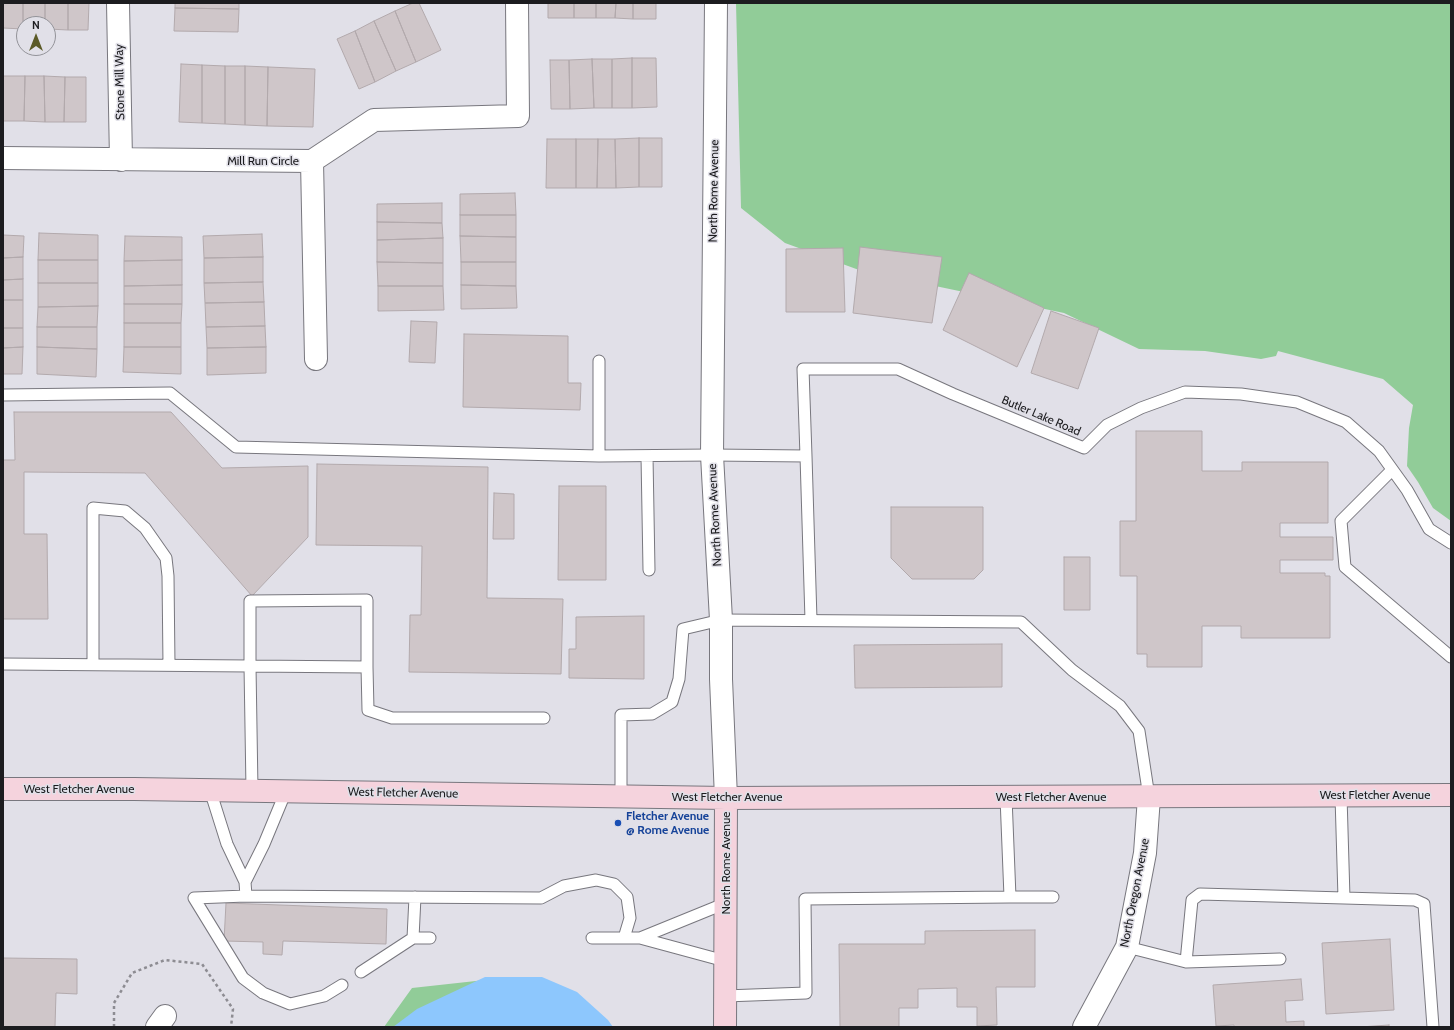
<!DOCTYPE html>
<html>
<head>
<meta charset="utf-8">
<style>
  body { margin:0 }
  #map { position:relative; width:1454px; height:1030px; overflow:hidden; background:#e1e0e8; font-family:Cabin,sans-serif }
  canvas { display:block }
  .frame { position:absolute; inset:0; border:4px solid #1c1c1f; pointer-events:none }
  .north { position:absolute; left:16px; top:16px; width:40px; height:40px; box-sizing:border-box; background:#e1e0e8; border:1px solid #929298; border-radius:50%; rotate:0deg; font-size:11px; font-weight:700; line-height:16px; text-align:center; color:#1c1c1f }
  .north::after { content:''; display:block; margin:auto; width:14px; height:18px; background:#5b5a27; clip-path:polygon(50% 0,100% 100%,50% 72%,0 100%) }
</style>
</head>
<body>
<div id="map">
<canvas width="1454" height="1030"></canvas>
<div class="frame"></div>
<div class="north">N</div>
</div>
<script>
const g = document.querySelector('canvas').getContext('2d');
g.lineJoin = 'round';
function fill(path, color) {
  g.fillStyle = color;
  g.fill(path, 'evenodd');
}
function shape(rows) {
  const path = new Path2D();
  for (const r of rows) {
    path.moveTo(r[0], r[1]);
    for (let i = 2; i < r.length; i += 2) path.lineTo(r[i], r[i + 1]);
  }
  return path;
}
function strokePath(path, color, width, dash) {
  g.strokeStyle = color;
  g.lineWidth = width;
  g.lineCap = dash ? 'butt' : 'round';
  g.setLineDash(dash || []);
  g.stroke(path);
}
function write(font, color, halo, rows, align = 'center') {
  g.font = font + ' Cabin,sans-serif';
  g.lineWidth = 3;
  g.setLineDash([]);
  g.textBaseline = 'middle';
  g.strokeStyle = halo;
  g.fillStyle = color;
  for (const [text, x, y, turn = 0] of rows) {
    g.save();
    g.translate(x, y);
    g.rotate((+turn || 0) * Math.PI / 180);
    g.textAlign = isNaN(turn) ? turn : align;
    if (halo) g.strokeText(text, 0, 0);
    g.fillText(text, 0, 0);
    g.restore();
  }
}
const green = shape([
  [736,3,1451,3,1451,521,1433,508,1418,482,1407,466,1409,428,1413,405,1383,379,1278,351,1276,356,1261,359,1205,351,1139,349,1064,313,859,270,785,243,741,208],
  [503,978,587,1027,384,1027,412,988]
]);
const water = shape([
  [485,977,542,977,577,992,608,1020,613,1027,393,1027,417,1009]
]);
const building = shape([
  [3,3,23,3,23,29,3,28,3,3],
  [23,3,45,3,45,24,24,24,24,29,23,29,23,3],
  [45,3,68,3,68,30,48,29,48,24,45,24,45,3],
  [68,3,89,3,88,30,68,30,68,3],
  [175,3,239,3,239,9,175,8,175,3],
  [413,3,419,3,441,50,416,62,395,11,413,3],
  [548,3,574,3,574,18,548,18,548,3],
  [574,3,596,3,596,18,574,18,574,3],
  [596,3,616,3,615,18,596,18,596,3],
  [616,3,633,3,633,19,615,18,616,3],
  [633,3,656,3,656,19,633,19,633,3],
  [175,8,239,9,238,32,174,31,175,8],
  [395,11,416,62,396,71,374,21,395,11],
  [374,21,396,71,375,82,355,31,374,21],
  [355,31,375,82,359,89,337,39,355,31],
  [632,58,632,108,612,108,612,59,632,58],
  [632,58,656,58,657,107,632,108,632,58],
  [592,59,594,108,570,109,569,60,592,59],
  [592,59,612,59,612,108,594,108,592,59],
  [550,60,569,60,570,109,551,109,550,60],
  [181,64,202,65,202,123,179,122,181,64],
  [202,65,225,66,225,124,202,123,202,65],
  [225,66,245,66,245,125,225,124,225,66],
  [245,66,268,67,267,126,245,125,245,66],
  [268,67,315,69,313,127,267,126,268,67],
  [3,76,25,76,24,121,3,121,3,76],
  [25,76,44,76,45,122,24,121,25,76],
  [44,76,65,77,64,122,45,122,44,76],
  [65,77,86,77,86,122,64,122,65,77],
  [639,138,639,187,616,188,615,139,639,138],
  [639,138,662,138,662,187,639,187,639,138],
  [547,139,576,139,576,188,546,188,547,139],
  [576,139,598,139,597,188,576,188,576,139],
  [598,139,615,139,616,188,597,188,598,139],
  [515,193,516,215,460,215,460,194,515,193],
  [442,203,442,223,377,222,377,204,442,203],
  [460,215,516,215,516,237,460,236,460,215],
  [377,222,442,223,443,238,377,240,377,222],
  [39,233,98,235,98,260,38,260,39,233],
  [262,234,263,257,204,258,203,236,262,234],
  [3,235,24,236,23,257,3,258,3,235],
  [125,236,182,237,182,260,124,261,125,236],
  [460,236,516,237,516,262,461,262,460,236],
  [443,238,443,263,377,262,377,240,443,238],
  [860,247,942,257,932,323,853,313,860,247],
  [843,248,845,312,786,312,786,249,843,248],
  [23,257,23,279,3,280,3,258,23,257],
  [263,257,263,282,204,283,204,258,263,257],
  [38,260,98,260,98,283,38,283,38,260],
  [182,260,182,285,124,286,124,261,182,260],
  [377,262,443,263,443,286,378,286,377,262],
  [461,262,516,262,516,286,461,285,461,262],
  [969,273,1044,308,1017,367,943,330,969,273],
  [23,279,23,300,3,300,3,280,23,279],
  [263,282,264,302,205,303,204,283,263,282],
  [38,283,98,283,98,306,38,307,38,283],
  [182,285,182,304,124,304,124,286,182,285],
  [461,285,516,286,517,308,461,309,461,285],
  [378,286,443,286,444,310,378,311,378,286],
  [3,300,23,300,23,328,3,328,3,300],
  [264,302,265,326,206,327,205,303,264,302],
  [124,304,182,304,181,323,124,323,124,304],
  [98,306,97,327,37,327,38,307,98,306],
  [1051,311,1099,328,1078,389,1031,373,1051,311],
  [411,321,437,322,435,363,409,362,411,321],
  [124,323,181,323,181,347,124,347,124,323],
  [265,326,266,347,207,348,206,327,265,326],
  [37,327,97,327,97,349,37,347,37,327],
  [3,328,23,328,23,347,3,348,3,328],
  [464,334,568,336,568,383,581,383,580,410,463,407,464,334],
  [23,347,22,374,3,374,3,348,23,347],
  [37,347,97,349,96,377,37,374,37,347],
  [124,347,181,347,181,374,123,372,124,347],
  [266,347,266,373,207,375,207,348,266,347],
  [14,412,171,412,222,468,308,466,308,537,252,596,145,473,24,472,24,534,47,534,48,619,3,619,3,460,15,460,14,412],
  [1136,431,1202,431,1202,471,1242,471,1242,462,1328,462,1328,523,1280,523,1280,537,1333,537,1333,560,1280,560,1280,573,1325,573,1325,576,1330,576,1330,638,1241,638,1241,626,1202,626,1202,667,1147,667,1147,654,1137,654,1137,576,1120,576,1120,521,1136,521,1136,431],
  [317,464,488,467,487,598,563,599,561,674,409,672,410,615,421,615,422,546,316,545,317,464],
  [559,486,606,486,606,580,558,580,559,486],
  [494,493,514,494,514,539,493,539,494,493],
  [891,507,983,507,983,570,974,579,912,579,891,558,891,507],
  [1064,557,1090,557,1090,610,1064,610,1064,557],
  [644,616,644,679,569,678,569,649,576,649,576,617,644,616],
  [1002,644,1002,687,855,688,854,645,1002,644],
  [226,903,387,909,386,944,283,941,282,955,263,954,263,942,224,941,226,903],
  [1035,930,1035,987,996,987,997,1025,977,1026,977,1007,957,1007,957,988,918,989,918,1008,899,1008,899,1027,840,1027,839,944,925,944,925,931,1035,930],
  [1390,939,1394,1010,1326,1014,1322,943,1390,939],
  [3,958,77,959,77,994,56,993,55,1027,3,1027,3,958],
  [1301,979,1303,1000,1285,1001,1286,1022,1304,1021,1304,1027,1234,1027,1234,1025,1216,1026,1213,985,1301,979],
  [1389,1025,1389,1027,1360,1027,1389,1025]
]);
const path = shape([
  [114,1027,114,1003,132,973,165,960,202,964,233,1009,231,1027]
]);
const lane = shape([
  [599,361,599,456,712,455,806,456,803,369,898,369,953,394,1084,448,1107,425,1141,408,1185,392,1241,394,1297,402,1346,422,1379,451,1407,490,1429,529,1451,543],
  [3,395,170,393,236,447,599,456],
  [647,456,649,570],
  [806,456,811,620],
  [1392,470,1341,521,1345,567,1451,657],
  [3,664,250,666,250,601,367,600,367,667],
  [93,664,93,508,125,511,145,528,166,558,168,576,169,665],
  [210,790,227,844,245,882,246,896],
  [252,790,250,666,367,667,368,710,392,718,544,718],
  [621,796,621,715,652,714,672,702,679,679,683,629,721,620,1021,622,1072,670,1120,706,1139,731,1149,797],
  [1341,796,1344,898,1415,900,1424,904,1433,1027],
  [245,882,264,844,286,791],
  [1010,897,1053,897],
  [413,938,430,938],
  [592,938,640,938,725,961],
  [640,938,726,903],
  [1127,947,1186,962,1280,959],
  [1186,962,1192,900,1200,894,1344,898],
  [361,972,413,938,415,897],
  [342,985,324,996,290,1004,263,993,243,978,194,898,246,896,541,898,564,886,596,880,614,884,627,897,630,918,624,938],
  [725,996,806,993,805,899,1010,897,1006,797]
]);
const street = shape([
  [118,3,121,160],
  [716,3,712,455,721,620,721,679,726,798],
  [3,158,312,161,374,120,518,116,517,3],
  [312,161,316,359],
  [157,1027,165,1016],
  [1084,1027,1127,947,1145,853,1149,797]
]);
const secondary = shape([
  [3,789,134,789,726,798,1451,795],
  [725,1027,726,798]
]);
const markers = [
  [618,823,4,"#1a4fb4"]
];
const streetNames = [
  ["Stone Mill Way",120,82,-91],
  ["Mill Run Circle",263,161],
  ["North Rome Avenue",714,191,-89],
  ["Butler Lake Road",1041,416,23],
  ["North Rome Avenue",715,515,-93],
  ["West Fletcher Avenue",79,789],
  ["West Fletcher Avenue",403,793,1],
  ["West Fletcher Avenue",1375,795],
  ["West Fletcher Avenue",727,797],
  ["West Fletcher Avenue",1051,797],
  ["North Rome Avenue",726,863,-90],
  ["North Oregon Avenue",1135,893,-79]
];
const transitNames = [
  ["Fletcher Avenue",626,816],
  ["@ Rome Avenue",626,830]
];
fill(green, '#91cc98');
fill(water, '#8dc7fd');
fill(building, '#cfc6c9');
strokePath(building, '#b2a9ac', 1);
strokePath(lane, '#78777e', 13);
strokePath(street, '#78777e', 24);
strokePath(secondary, '#78777e', 24);
strokePath(path, '#8d8c92', 2.5, [3, 3]);
strokePath(lane, '#fff', 11);
strokePath(street, '#fff', 22);
strokePath(secondary, '#f5d3dd', 22);
for (const [x, y, r, color] of markers) {
  const dot = new Path2D();
  dot.arc(x, y, r, 0, 2 * Math.PI);
  g.fillStyle = color;
  g.fill(dot);
  strokePath(dot, '#e1e0e8', 1.5);
}
write('12px', '#1c1c1f', '#e1e0e8', streetNames);
write('bold 12px', '#164399', '#e1e0e8', transitNames, 'left');
</script>
</body>
</html>
